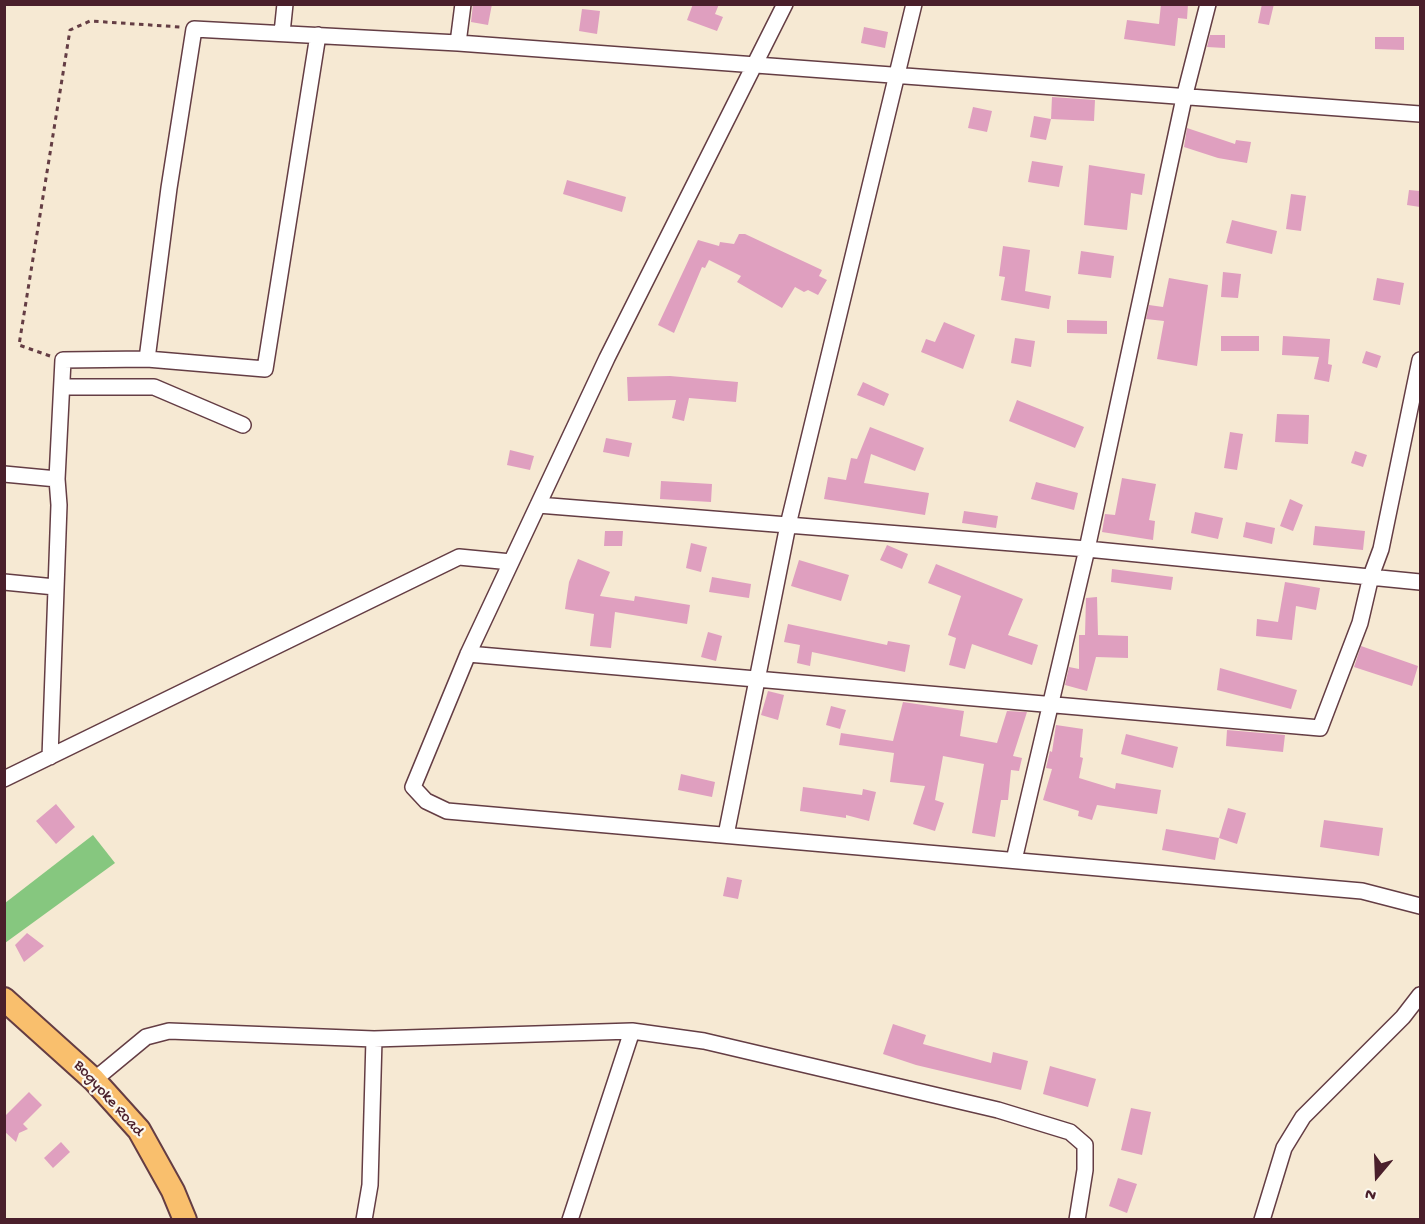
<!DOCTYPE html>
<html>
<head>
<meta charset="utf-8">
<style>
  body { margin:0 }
  #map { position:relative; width:1425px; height:1224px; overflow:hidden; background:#f6e9d3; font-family:"Gochi Hand",sans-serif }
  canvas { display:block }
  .frame { position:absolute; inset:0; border:6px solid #4a1f2b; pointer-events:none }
  .north { position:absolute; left:1347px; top:1146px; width:60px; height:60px; -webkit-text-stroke:4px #fbf7ec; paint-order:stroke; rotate:199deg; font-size:16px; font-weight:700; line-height:24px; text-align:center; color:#4a1f2b }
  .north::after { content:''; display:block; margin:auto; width:21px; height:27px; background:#4a1f2b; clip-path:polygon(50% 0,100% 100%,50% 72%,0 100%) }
</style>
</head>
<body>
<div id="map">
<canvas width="1425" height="1224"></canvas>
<div class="frame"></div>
<div class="north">N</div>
</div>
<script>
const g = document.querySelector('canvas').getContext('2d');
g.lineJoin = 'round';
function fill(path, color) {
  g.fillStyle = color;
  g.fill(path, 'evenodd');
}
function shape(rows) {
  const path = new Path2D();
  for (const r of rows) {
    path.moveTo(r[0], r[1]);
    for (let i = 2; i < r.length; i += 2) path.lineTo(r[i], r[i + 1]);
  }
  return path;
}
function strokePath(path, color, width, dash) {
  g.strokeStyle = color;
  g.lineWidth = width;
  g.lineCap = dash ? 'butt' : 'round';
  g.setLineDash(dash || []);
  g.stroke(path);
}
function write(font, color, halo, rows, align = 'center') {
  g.font = font + ' "Gochi Hand",sans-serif';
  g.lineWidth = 4.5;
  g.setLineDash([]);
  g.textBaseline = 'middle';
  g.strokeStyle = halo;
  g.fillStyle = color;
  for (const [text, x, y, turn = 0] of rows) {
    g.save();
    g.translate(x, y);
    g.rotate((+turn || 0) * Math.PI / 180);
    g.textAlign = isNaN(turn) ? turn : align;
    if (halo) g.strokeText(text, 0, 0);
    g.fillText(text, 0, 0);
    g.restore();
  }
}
const green = shape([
  [93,835,115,863,5,943,5,903]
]);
const building = shape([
  [473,4,492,4,488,25,471,22],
  [693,4,719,4,715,14,723,17,717,31,687,20],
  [1161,4,1188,4,1187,19,1178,18,1175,46,1124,39,1127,20,1159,24],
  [1262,4,1274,4,1269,25,1258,23],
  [582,9,600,11,597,34,579,31],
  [864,27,888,32,885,48,861,43],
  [1210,35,1225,35,1225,48,1207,47],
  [1375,37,1404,37,1404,50,1375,49],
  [1052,97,1095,100,1094,121,1051,119],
  [973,107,992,111,987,132,968,128],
  [1034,116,1051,119,1046,140,1030,137],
  [1187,128,1235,144,1236,140,1251,142,1247,163,1218,158,1184,147],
  [1032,161,1063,166,1059,187,1028,182],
  [1089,165,1145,174,1142,195,1131,193,1127,230,1084,225],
  [567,180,626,197,622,212,563,194],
  [1409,190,1420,191,1420,207,1407,205],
  [1291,194,1306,196,1301,231,1286,229],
  [1232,220,1277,231,1272,254,1226,243],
  [739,234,745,234,822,270,819,276,827,280,818,295,808,290,804,292,795,287,782,308,737,282,741,276,709,260,705,268,702,267,674,333,658,325,698,240,719,246,720,242,734,244],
  [1003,246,1030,250,1025,291,1051,296,1049,309,1001,300,1005,277,999,276],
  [1081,251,1114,256,1111,278,1078,274],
  [1223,272,1241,274,1238,298,1221,297],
  [1169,278,1208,285,1197,366,1157,359,1164,321,1146,319,1149,305,1163,307],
  [1377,278,1404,283,1400,305,1373,300],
  [1067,320,1107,321,1107,334,1067,333],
  [944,322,975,335,963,369,921,352,926,339,935,342],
  [1221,336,1259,336,1259,351,1221,351],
  [1283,336,1330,339,1328,364,1332,365,1329,382,1314,379,1319,357,1282,355],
  [1015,338,1035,341,1031,367,1011,363],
  [1366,351,1381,356,1377,368,1362,363],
  [670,376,738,382,736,402,689,398,684,421,672,418,676,400,628,401,627,377],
  [863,382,889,394,884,406,857,395],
  [1017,400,1084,427,1075,448,1009,421],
  [1277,414,1309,415,1308,444,1275,442],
  [870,427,924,448,915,471,871,454,864,483,929,493,925,515,824,499,828,477,846,480,851,458,857,459],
  [1230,432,1243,434,1237,470,1224,468],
  [606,438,632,443,629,457,603,452],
  [510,450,534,456,530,470,507,465],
  [1355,451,1367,455,1363,467,1351,463],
  [1122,478,1156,484,1149,520,1155,521,1153,540,1102,532,1105,514,1115,515],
  [661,481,712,484,711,502,660,499],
  [1036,482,1078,493,1074,510,1031,499],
  [1290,499,1303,505,1293,531,1280,526],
  [964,511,998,516,996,528,962,523],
  [1195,512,1223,518,1218,539,1191,533],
  [1246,522,1275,528,1272,544,1243,537],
  [1315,526,1365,531,1363,550,1313,545],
  [605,531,623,531,622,546,604,546],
  [691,543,707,547,701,572,686,568],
  [887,545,908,554,902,569,880,560],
  [578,559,610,572,600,596,634,601,635,596,690,605,687,624,615,612,611,648,590,646,594,614,565,609,569,582],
  [799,560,849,575,841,601,791,586],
  [936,564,1023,599,1008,635,1038,645,1032,665,972,644,965,669,949,665,956,638,948,635,961,596,928,583],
  [1112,569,1173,577,1171,590,1111,582],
  [712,577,751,584,749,598,709,592],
  [1285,582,1320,588,1316,610,1296,606,1292,640,1256,636,1257,619,1278,622],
  [1097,597,1098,635,1128,636,1128,658,1096,657,1087,691,1065,685,1069,667,1079,669,1079,635,1085,635,1086,598],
  [788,624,887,645,888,641,910,645,905,672,812,652,810,666,797,663,800,645,784,642],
  [708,632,722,636,716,661,701,657],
  [1361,646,1418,666,1412,686,1354,667],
  [1220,668,1297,690,1291,709,1217,690],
  [768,691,784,695,778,720,761,715],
  [903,702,964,711,960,736,997,743,1007,711,1027,712,1013,756,1022,758,1019,771,1011,770,1008,800,1001,800,995,837,972,833,984,764,943,756,935,800,944,803,935,831,913,824,925,786,890,782,894,753,839,745,841,733,893,741],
  [831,706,846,710,840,729,826,725],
  [1056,725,1083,729,1080,757,1083,758,1079,778,1115,789,1116,783,1161,790,1157,814,1097,805,1092,820,1078,816,1079,811,1043,800,1052,769,1046,768,1050,751,1052,752],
  [1227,730,1285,735,1283,752,1226,746],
  [1126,734,1178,747,1173,768,1121,754],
  [681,774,715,782,712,797,678,790],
  [803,787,862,795,863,789,876,792,869,821,846,815,846,818,800,811],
  [56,804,75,827,56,844,36,821],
  [1228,808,1246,813,1237,844,1219,838],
  [1324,820,1383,828,1379,856,1320,847],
  [1166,829,1219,838,1215,860,1162,850],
  [727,877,742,880,738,899,723,896],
  [27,933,44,946,24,962,15,945],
  [893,1024,926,1035,923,1044,991,1063,993,1052,1028,1061,1021,1090,916,1065,883,1054],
  [1050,1066,1096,1079,1088,1107,1043,1094],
  [29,1092,42,1105,23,1124,28,1129,19,1133,16,1142,4,1131,4,1117],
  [1131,1108,1151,1112,1142,1155,1121,1150],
  [61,1142,70,1152,53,1168,44,1158],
  [1118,1178,1137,1184,1127,1213,1109,1206]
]);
const path = shape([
  [50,356,19,345,70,30,90,21,180,27]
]);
const minor = shape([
  [463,4,458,43,1420,114],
  [785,4,607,358,468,654,413,787,426,801,447,811,1362,891,1420,906],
  [282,33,285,4],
  [147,359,169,188,194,29,458,43],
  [62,387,154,387,243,425],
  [4,474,57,479],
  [538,505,1087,549,1420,582],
  [4,582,55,587],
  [468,654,1320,728,1360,623,1371,576,1381,549,1420,360],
  [50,757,59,505,57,479,63,360,147,359,265,369,318,35],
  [4,779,459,557,511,562],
  [726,835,788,525,914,4],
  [1014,860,1087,549,1184,98,1208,4],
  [94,1080,146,1037,169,1031,374,1039,632,1031,704,1041,998,1110,1070,1132,1085,1145,1085,1170,1077,1220],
  [364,1220,370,1185,374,1039],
  [570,1220,632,1031],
  [1262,1220,1284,1148,1303,1117,1403,1017,1420,995]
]);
const primary = shape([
  [4,999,94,1080,139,1130,173,1191,185,1220]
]);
const streetNames = [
  ["Bogyoke Road",108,1099,48]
];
fill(green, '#86c77f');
fill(building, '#df9fbf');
strokePath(minor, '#643d44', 18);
strokePath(primary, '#643d44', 26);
strokePath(path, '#643d44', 3, [4.5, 4.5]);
strokePath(minor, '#fff', 15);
strokePath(primary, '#f9bf6d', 22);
write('16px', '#4a1f2b', '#fbf7ec', streetNames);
</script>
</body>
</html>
